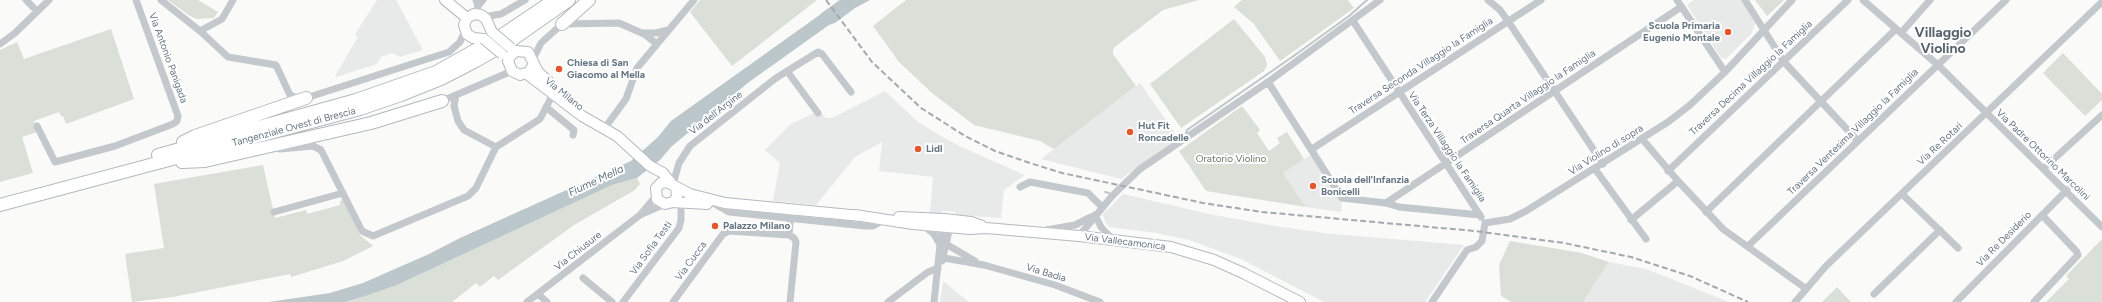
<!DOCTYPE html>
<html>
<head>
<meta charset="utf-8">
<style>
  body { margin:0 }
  canvas { display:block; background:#fafaf8 }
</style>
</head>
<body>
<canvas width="2102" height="302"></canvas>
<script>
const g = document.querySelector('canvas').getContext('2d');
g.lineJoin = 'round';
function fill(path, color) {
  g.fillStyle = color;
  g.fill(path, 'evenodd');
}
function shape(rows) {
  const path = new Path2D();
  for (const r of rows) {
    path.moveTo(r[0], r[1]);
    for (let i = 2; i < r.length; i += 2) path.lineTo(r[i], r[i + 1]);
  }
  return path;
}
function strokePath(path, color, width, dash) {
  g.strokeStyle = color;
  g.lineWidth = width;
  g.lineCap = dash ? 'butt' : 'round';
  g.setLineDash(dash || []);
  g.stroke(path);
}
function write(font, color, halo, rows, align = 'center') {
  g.font = font + ' Figtree,sans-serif';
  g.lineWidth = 4;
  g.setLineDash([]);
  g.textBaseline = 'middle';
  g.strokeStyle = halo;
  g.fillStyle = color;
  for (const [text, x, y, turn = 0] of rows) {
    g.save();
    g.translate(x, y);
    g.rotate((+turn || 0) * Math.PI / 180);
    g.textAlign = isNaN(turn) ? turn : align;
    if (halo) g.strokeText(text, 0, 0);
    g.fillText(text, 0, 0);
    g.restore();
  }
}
const built = shape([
  [377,0,396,0,423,50,400,57,392,53,381,57,377,64,336,77,335,76,358,37,355,34],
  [1694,0,1742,0,1755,20,1755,25,1751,34,1726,59,1721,58,1687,5],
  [1140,83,1177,136,1172,140,1173,142,1121,179,1041,159],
  [885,91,917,121,934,132,961,147,1025,175,1004,190,1001,218,957,215,955,212,943,211,939,214,930,213,933,177,879,171,882,142,855,157,816,205,773,201,780,163,765,150,791,124,819,111,826,118,832,118],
  [1312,154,1342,200,1341,212,1306,207,1283,173],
  [1123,194,1214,215,1281,227,1333,234,1464,245,1425,302,1324,302,1241,259,1189,240,1156,233,1109,227,1105,222,1103,214],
  [1609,262,1646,269,1729,302,1583,302],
  [943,281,969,302,940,302]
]);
const green = shape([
  [168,0,198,0,218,12,214,18,197,19,190,16],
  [700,0,817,0,732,66,690,12],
  [906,0,1199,0,1163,10,1116,46,1113,49,1113,54,1136,86,1054,149,1040,141,974,125,932,93,899,62,873,26],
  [1242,0,1348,0,1354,8,1280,61,1254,24,1234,7],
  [1755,0,1784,0,1767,16],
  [1234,19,1265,57,1267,65,1264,71,1181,128,1150,84],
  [111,29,134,99,66,124,63,116,61,116,59,112,34,121,37,132,22,137,33,173,0,182,0,50,17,42,24,59],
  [2063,53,2102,94,2102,100,2085,116,2043,73],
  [1242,106,1260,130,1257,133,1269,151,1280,143,1277,138,1287,132,1304,159,1283,173,1306,207,1206,191,1179,151],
  [263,165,275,218,306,210,307,214,340,205,340,201,343,200,360,235,373,246,343,261,291,277,290,274,173,297,132,302,125,254,164,248,154,184],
  [637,178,640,184,635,190,574,225,498,280,494,276,480,287,476,283,452,302,345,302,397,285,612,185],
  [2102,239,2102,302,2046,302,2069,279,2066,276],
  [1510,241,1582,253,1609,262,1583,302,1511,302,1501,296,1499,265],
  [1837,287,1851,302,1822,302]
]);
const water = shape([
  [851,0,870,0,855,8,835,23,829,25,749,82,671,147,660,160,637,178,612,185,397,285,365,296,345,302,269,302,330,293,363,283,429,254,460,238,631,161,658,137,671,121,828,9,843,7]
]);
const stream = shape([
  [1186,134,1187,130,1295,55,1349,16,1367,0],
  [1105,192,1109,193]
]);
const river = shape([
  [825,18,850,0]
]);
const minor = shape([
  [26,0,37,11],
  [161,0,200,31,228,57,276,65,290,95,299,99,306,98,449,52,460,42,465,31],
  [476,0,478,6,476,14],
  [1488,0,1500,10,1508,21,1603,164],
  [1677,0,1725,72],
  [1745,0,1784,62,1858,141],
  [1863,0,1938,65,2102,227],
  [478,6,483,0],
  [483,17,501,14,525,0],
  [1353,21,1481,217],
  [200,31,222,19,233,0],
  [643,33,656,33,668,30],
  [1901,33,1930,0],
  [0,44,15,33,49,0],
  [533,59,541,43,562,24,619,23,644,34,657,44],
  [787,71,818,113],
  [1268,82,1342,198,1386,203,1399,207,1480,215],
  [456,95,454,106,458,121,464,130,496,147],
  [442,101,512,71],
  [546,107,574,130,573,135],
  [37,126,55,162,115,146,173,124,177,121,178,116,136,0],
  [604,129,626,99,637,68,694,0],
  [1643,140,1678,181,1723,229,1805,288],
  [496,147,540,119,553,94],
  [280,149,313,146,321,150,362,231,373,236,468,196,476,188,496,147],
  [1312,149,1541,0],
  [2044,168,2102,115],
  [1595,169,1646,239],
  [1668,171,1848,0],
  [673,184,679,163,690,146,776,78,818,52,822,54,851,92],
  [1020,187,1030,182,1088,193,1102,207],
  [1902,194,1958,248],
  [713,203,729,212,865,226,873,226,882,221],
  [1386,203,1681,7],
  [274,212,343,193],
  [1706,212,1896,29],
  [642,214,665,204],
  [1095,215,1101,227,1113,240],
  [1631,220,1678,181],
  [1485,223,1510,219,1526,211,1668,122,1690,105,1725,72,1792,0],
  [924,226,934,234,939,243],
  [1046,230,1075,225,1091,217],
  [789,235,791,213],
  [1079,236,1112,196,1140,169,1268,82,1380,0],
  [946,244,975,261],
  [1748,246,2006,0],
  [944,258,984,265,1055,285,1100,302],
  [942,261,950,227],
  [583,278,612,302],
  [538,294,547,302],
  [1874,294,1940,230],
  [527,302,640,215,656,196],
  [623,302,679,228,681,220,681,202],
  [673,302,723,234,729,231,789,235,794,238,796,242,790,302],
  [888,302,928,272,938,268],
  [934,302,942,226],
  [1432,302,1467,250,1476,247,1482,241,1485,223],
  [1795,302,1826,266,2102,2],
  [1956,302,2067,190],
  [2034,302,2078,255,2077,252,2042,215]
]);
const secondary = shape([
  [445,0,467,18],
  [484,39,473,38,467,34,464,25,467,18,474,14,481,15,486,19,492,32],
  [534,64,529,72,520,75,512,71,508,61,511,55,516,51,528,52,538,72,549,82],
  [527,74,582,116,617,136,650,166,663,173,671,183],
  [676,187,677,197,673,202,665,204,657,199,656,188,661,183,667,182,690,194,725,203,861,216],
  [673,202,707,204],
  [855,215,913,224,970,229,986,228,1079,236,1171,247,1214,260,1243,273,1300,302],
  [899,217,944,219,971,222,982,226]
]);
const trunk = shape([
  [562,24,589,0],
  [183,142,195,136,306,98],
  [158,155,356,100,436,72,502,35,554,0],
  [182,162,205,161,371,123,442,101],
  [0,205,360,109,401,95,441,79,476,61,509,42,569,0]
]);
const rail = shape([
  [826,0,872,62,921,108,965,136,995,151,1030,163,1062,173,1203,203,1262,212,1475,231,1564,243,1631,257,1690,276,1748,302]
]);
const secondaryBridge = shape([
  [492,32,511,48],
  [484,39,502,54]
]);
const markers = [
  [1728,32,4,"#e4572e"],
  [559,69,4,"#e4572e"],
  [1130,132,4,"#e4572e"],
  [918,149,4,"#e4572e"],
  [1313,186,4,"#e4572e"],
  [715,226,4,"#e4572e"]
];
const poiNames = [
  ["Scuola Primaria",1720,26,"right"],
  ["Eugenio Montale",1720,38,"right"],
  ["Chiesa di San",567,63],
  ["Giacomo al Mella",567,75],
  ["Hut Fit",1138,126],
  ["Roncadelle",1138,138],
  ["Lidl",926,149],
  ["Scuola dell'Infanzia",1321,180],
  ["Bonicelli",1321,192],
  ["Palazzo Milano",723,226]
];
const streetNames = [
  ["Via Antonio Panigada",168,58,70],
  ["Traversa Seconda Villaggio la Famiglia",1421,66,-33],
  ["Traversa Decima Villaggio la Famiglia",1751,78,-43],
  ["Via Milano",564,94,39],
  ["Traversa Quarta Villaggio la Famiglia",1528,97,-34],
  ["Via dell'Argine",716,113,-38],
  ["Tangenziale Ovest di Brescia",294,127,-15],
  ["Traversa Ventesima Villaggio la Famiglia",1853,132,-44],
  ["Via Re Rotari",1940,144,-43],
  ["Via Terza Villaggio la Famiglia",1447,147,56],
  ["Via Violino di sopra",1606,150,-32],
  ["Via Padre Ottorino Marcolini",2043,155,44],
  ["Via Re Desiderio",2004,239,-45],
  ["Via Vallecamonica",1125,242,7],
  ["Via Sofia Testi",651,248,-54],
  ["Via Chiusure",578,251,-38],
  ["Via Cucca",691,261,-54],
  ["Via Badia",1046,273,17]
];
const parkNames = [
  ["Oratorio Violino",1231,159]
];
const waterNames = [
  ["Fiume Mella",596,181,-25]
];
const districtNames = [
  ["Villaggio",1943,33],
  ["Violino",1943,49]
];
fill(built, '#e8e9e9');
fill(green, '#dadfd7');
fill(water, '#bbc7cb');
strokePath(stream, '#bbc7cb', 2);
strokePath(river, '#bbc7cb', 12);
strokePath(secondary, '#b3babf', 12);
strokePath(trunk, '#b4b9bd', 14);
strokePath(minor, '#c3c8cc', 7);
strokePath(secondary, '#fff', 10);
strokePath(trunk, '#fff', 12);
strokePath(rail, '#a2aab0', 2, [6, 3]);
strokePath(secondaryBridge, '#b3babf', 12, []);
strokePath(secondaryBridge, '#fff', 10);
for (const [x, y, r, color] of markers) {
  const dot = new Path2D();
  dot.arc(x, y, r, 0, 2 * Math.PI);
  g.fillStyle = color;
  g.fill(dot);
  strokePath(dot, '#fff', 1.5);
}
write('bold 10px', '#657683', '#fff', poiNames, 'left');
write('10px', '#657683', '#fff', streetNames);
write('10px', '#687a64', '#fff', parkNames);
write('italic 11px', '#60757c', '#fff', waterNames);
write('bold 14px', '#57646e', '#fff', districtNames);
</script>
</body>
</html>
